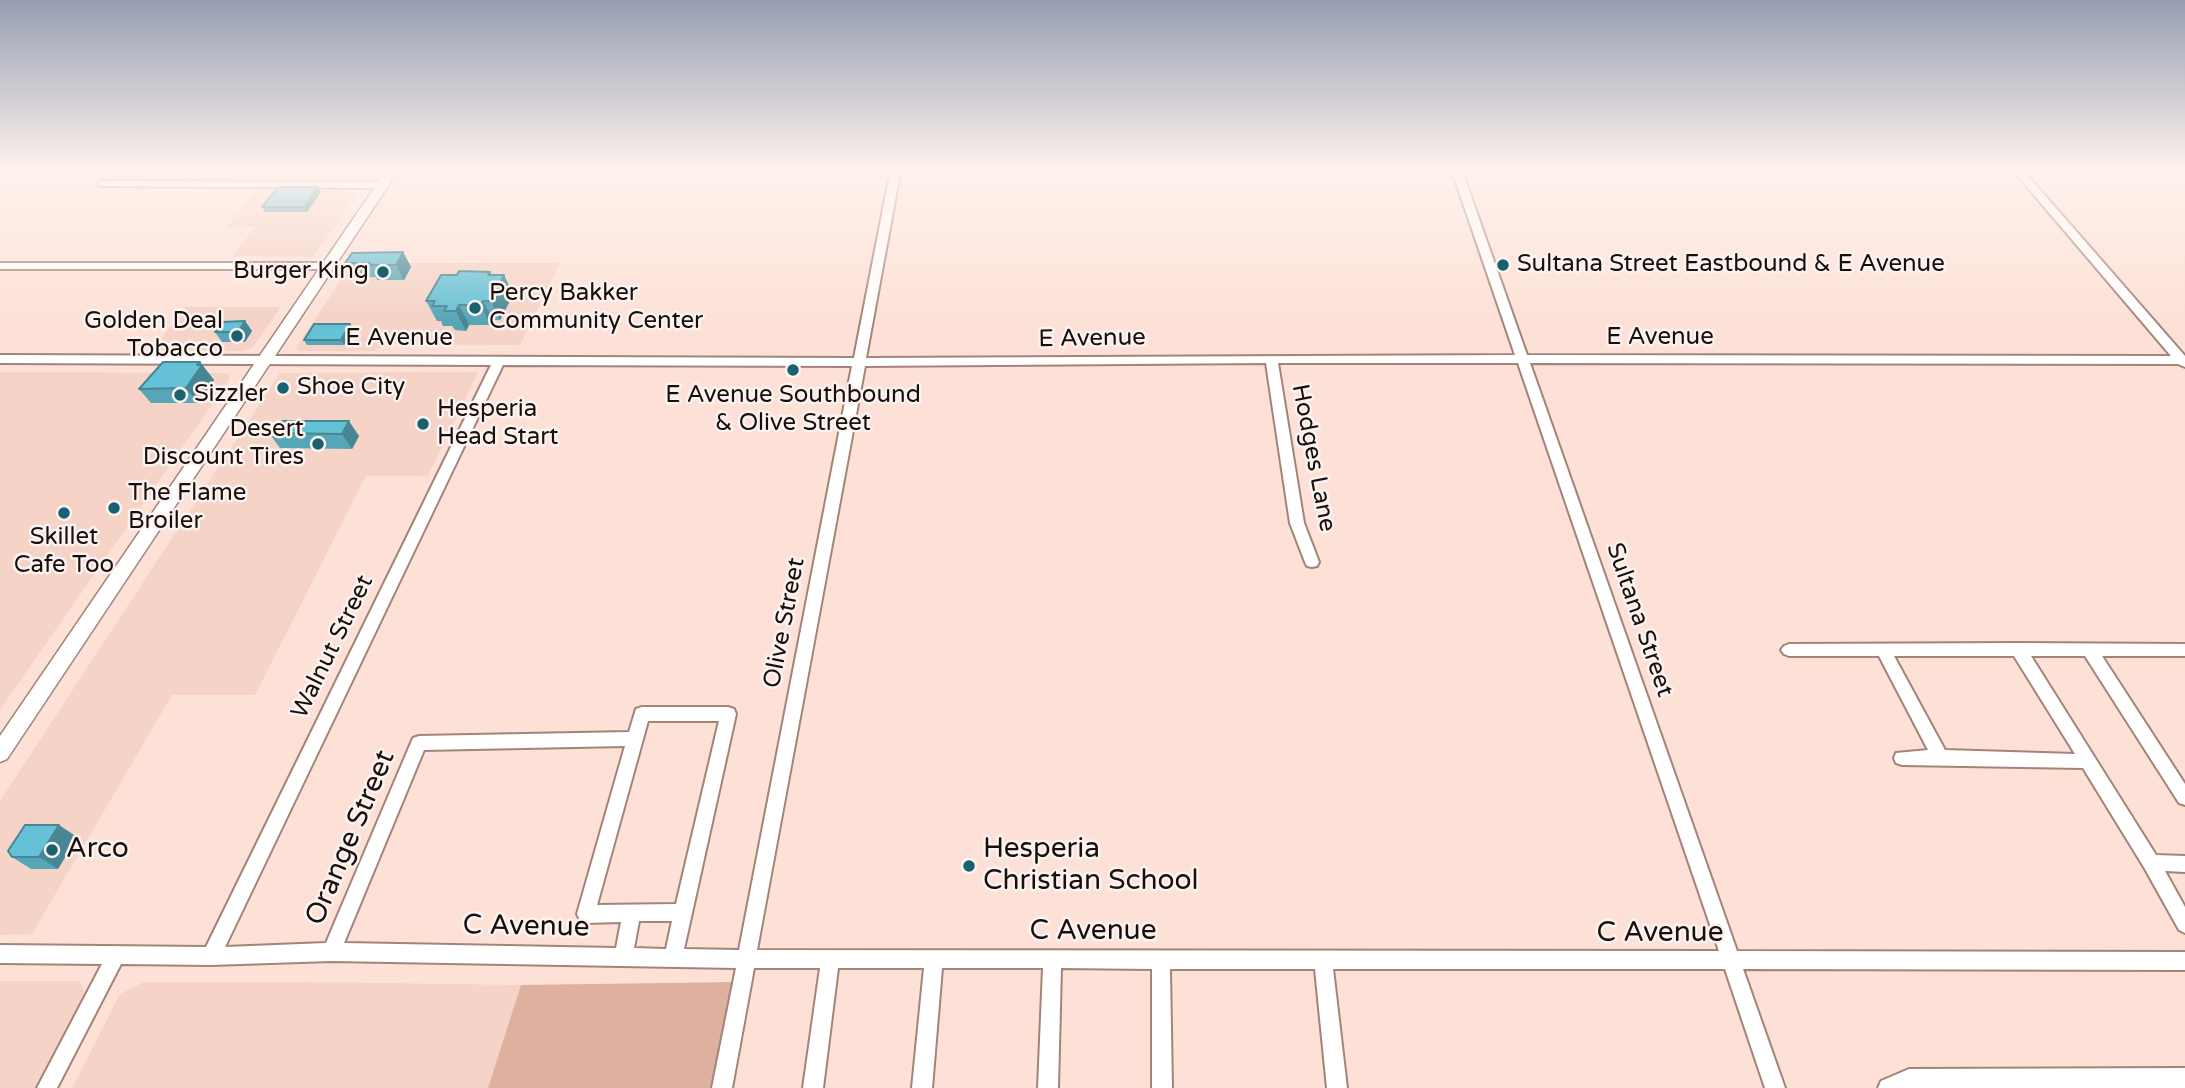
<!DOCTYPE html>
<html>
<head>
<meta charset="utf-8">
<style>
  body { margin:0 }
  canvas { display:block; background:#fde1d7 }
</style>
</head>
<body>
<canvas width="2185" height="1088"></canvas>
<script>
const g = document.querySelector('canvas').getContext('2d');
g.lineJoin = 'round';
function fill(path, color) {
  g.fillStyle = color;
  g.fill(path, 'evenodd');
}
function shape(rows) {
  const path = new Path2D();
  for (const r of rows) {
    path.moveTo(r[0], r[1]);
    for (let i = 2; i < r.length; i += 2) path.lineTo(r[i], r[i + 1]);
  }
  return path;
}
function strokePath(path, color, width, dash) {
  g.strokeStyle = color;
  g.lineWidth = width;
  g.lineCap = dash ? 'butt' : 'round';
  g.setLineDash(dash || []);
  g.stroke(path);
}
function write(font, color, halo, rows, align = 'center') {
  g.font = font + ' "Varela Round",sans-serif';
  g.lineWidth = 5;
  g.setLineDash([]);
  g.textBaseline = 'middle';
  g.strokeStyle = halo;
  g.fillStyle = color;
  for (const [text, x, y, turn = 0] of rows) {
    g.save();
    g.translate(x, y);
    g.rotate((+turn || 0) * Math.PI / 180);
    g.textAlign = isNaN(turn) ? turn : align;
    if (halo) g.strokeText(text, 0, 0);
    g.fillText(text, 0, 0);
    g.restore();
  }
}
const built = shape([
  [116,168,371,168,363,179,107,178],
  [255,191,347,191,356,196,313,257,233,256,255,227,227,227],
  [352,263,560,263,520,345,389,344,373,351,299,351,296,348],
  [185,307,281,307,253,347,243,351,153,350],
  [0,372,220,373,229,374,229,380,0,710],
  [478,372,428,476,366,476,255,695,172,695,32,934,0,935,0,801,280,373],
  [0,981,80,981,86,995,35,1088,0,1088],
  [144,982,304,982,521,985,488,1088,72,1088,120,994]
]);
const green = shape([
  [732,982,711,1088,488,1088,521,985]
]);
const minor = shape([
  [891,168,901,168,866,358,1515,355,1451,168,1461,168,1527,355,2171,356,2011,168,2021,168,2185,356,2185,367,2178,364,1530,363,1737,951,2185,952,2185,970,1743,969,1785,1088,1765,1088,1725,969,1333,969,1347,1088,1327,1088,1315,969,1170,969,1172,1088,1152,1088,1152,969,1061,968,1058,1088,1038,1088,1043,968,942,968,932,1088,912,1088,924,968,838,968,823,1088,803,1088,820,968,754,968,732,1088,712,1088,736,968,331,961,211,965,121,964,57,1088,37,1088,102,964,0,963,0,945,206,947,491,365,0,363,0,355,854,358,891,168],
  [1266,363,1290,523,1305,562,1307,566,1312,567,1317,566,1319,562,1304,523,1278,363,1518,363,1719,951,757,950,865,366,1266,363],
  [503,365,852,366,739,950,684,949,736,714,734,709,728,707,642,707,636,709,629,732,419,736,413,738,326,943,225,947,503,365],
  [648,721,719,721,676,904,597,905,648,721],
  [625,746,577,914,580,920,586,923,621,922,616,948,344,943,424,750,625,746],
  [639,921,672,921,666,949,634,948,639,921],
  [103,181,382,182,387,185,382,188,99,186,99,182,103,181],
  [0,263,327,263,333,266,327,269,0,269,0,263],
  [2018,643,2185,644,2185,656,2102,656,2185,784,2185,805,2179,803,2085,656,2031,656,2156,855,2185,856,2185,872,2165,871,2185,907,2185,933,2179,930,2145,869,2083,768,1902,765,1896,763,1894,758,1896,753,1928,750,1879,656,1789,656,1784,654,1781,650,1784,646,1789,644,2018,643],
  [1894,656,2014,656,2075,754,1945,750,1894,656],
  [2185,1068,2185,1088,1878,1088,1881,1081,1909,1069,2185,1068]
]);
const major = shape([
  [388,168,400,168,7,759,0,762,0,736,388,168]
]);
const wall = shape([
  [335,168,357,168,352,174,338,174],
  [321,192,307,212,265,212,262,207],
  [403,252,411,267,404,280,377,280,376,277,354,278,345,263],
  [490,272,492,275,504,275,513,295,500,320,493,320,490,325,469,325,466,331,455,330,452,326,443,326,441,321,437,321,426,301,457,275],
  [245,321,252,331,245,342,222,342,215,332],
  [350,324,354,329,344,345,307,345,304,340],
  [200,362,214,380,198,403,151,403,139,389],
  [274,425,359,436,352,449,280,448,269,433],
  [77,837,58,869,31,869,12,857]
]);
const shadedWall = shape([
  [349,168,357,168,352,174],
  [318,187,321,192,307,212,304,207],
  [403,252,411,267,404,280,396,265],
  [490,272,498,287,504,275,513,295,500,320,491,301,488,275],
  [483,301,493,320,490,325,481,305],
  [459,305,469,325,466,331,456,311],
  [245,321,252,331,245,342,238,332],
  [350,324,354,329,344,345,341,340],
  [200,362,214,380,198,403,186,388],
  [349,421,359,436,352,449,342,434],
  [59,825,77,837,58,869,39,857]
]);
const building = shape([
  [278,187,318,187,304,207,262,207,278,187],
  [403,252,396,265,369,265,370,263,345,263,352,253,403,252],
  [459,271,490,272,488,275,504,275,491,301,483,301,481,305,459,305,456,311,444,311,447,306,432,306,435,301,426,301,441,275,457,275,459,271],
  [245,321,238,332,215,332,222,322,245,321],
  [314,324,350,324,341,340,304,340,314,324],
  [163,362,200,362,197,365,202,365,186,388,139,389,163,362],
  [283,421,349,421,342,434,269,433,274,425,283,421],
  [25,825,59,825,39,857,12,857,8,851,25,825]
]);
const markers = [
  [1503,265,7,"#18616f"],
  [383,272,7,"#18616f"],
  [475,308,7,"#18616f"],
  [237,336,7,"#18616f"],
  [793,370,7,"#18616f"],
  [283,388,7,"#18616f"],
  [180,395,7,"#18616f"],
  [423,424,7,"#18616f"],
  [318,444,7,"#18616f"],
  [114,508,7,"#18616f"],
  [64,513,7,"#18616f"],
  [52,850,7,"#18616f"],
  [969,866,7,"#18616f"]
];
const poiNames = [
  ["Sultana Street Eastbound & E Avenue",1517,265],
  ["Burger King",369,272,"right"],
  ["Percy Bakker",489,294],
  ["Community Center",489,322],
  ["Golden Deal",223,322,"right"],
  ["Tobacco",223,350,"right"],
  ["Shoe City",297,388],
  ["Sizzler",194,395],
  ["E Avenue Southbound",793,396,"center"],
  ["& Olive Street",793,424,"center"],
  ["Hesperia",437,410],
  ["Head Start",437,438],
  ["Desert",304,430,"right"],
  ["Discount Tires",304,458,"right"],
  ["The Flame",128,494],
  ["Broiler",128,522],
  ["Skillet",64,538,"center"],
  ["Cafe Too",64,566,"center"]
];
const streetNames = [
  ["E Avenue",1660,338],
  ["E Avenue",399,339],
  ["E Avenue",1092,339,-1],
  ["Hodges Lane",1313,458,79],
  ["Sultana Street",1639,620,71],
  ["Olive Street",785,623,-79],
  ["Walnut Street",333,647,-64]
];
const nearStreetnames = [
  ["Orange Street",351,838,-67],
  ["C Avenue",526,927,1],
  ["C Avenue",1093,932],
  ["C Avenue",1660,934]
];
const nearPoinames = [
  ["Arco",66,850],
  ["Hesperia",983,850],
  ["Christian School",983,882]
];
fill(built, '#f5d3c6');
fill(green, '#ddb09f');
strokePath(minor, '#a38478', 4);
strokePath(major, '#a38478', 3);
fill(minor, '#fff');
fill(major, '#fff');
fill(wall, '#57a6b7');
fill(shadedWall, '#478795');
fill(building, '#65c1d5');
strokePath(building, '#478795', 2);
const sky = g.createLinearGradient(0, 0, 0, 320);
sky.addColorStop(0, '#979eb2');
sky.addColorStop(0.53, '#fef2ed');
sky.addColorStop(1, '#fef2ed00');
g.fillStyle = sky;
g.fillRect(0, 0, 2185, 320);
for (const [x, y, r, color] of markers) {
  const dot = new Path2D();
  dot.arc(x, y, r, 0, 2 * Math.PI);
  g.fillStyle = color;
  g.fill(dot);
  strokePath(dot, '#fbf3f1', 2.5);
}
write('24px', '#190e0a', '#fbf3f1', poiNames, 'left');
write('24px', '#190e0a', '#fbf3f1', streetNames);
write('28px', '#190e0a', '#fbf3f1', nearStreetnames);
write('28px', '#190e0a', '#fbf3f1', nearPoinames, 'left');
</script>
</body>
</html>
